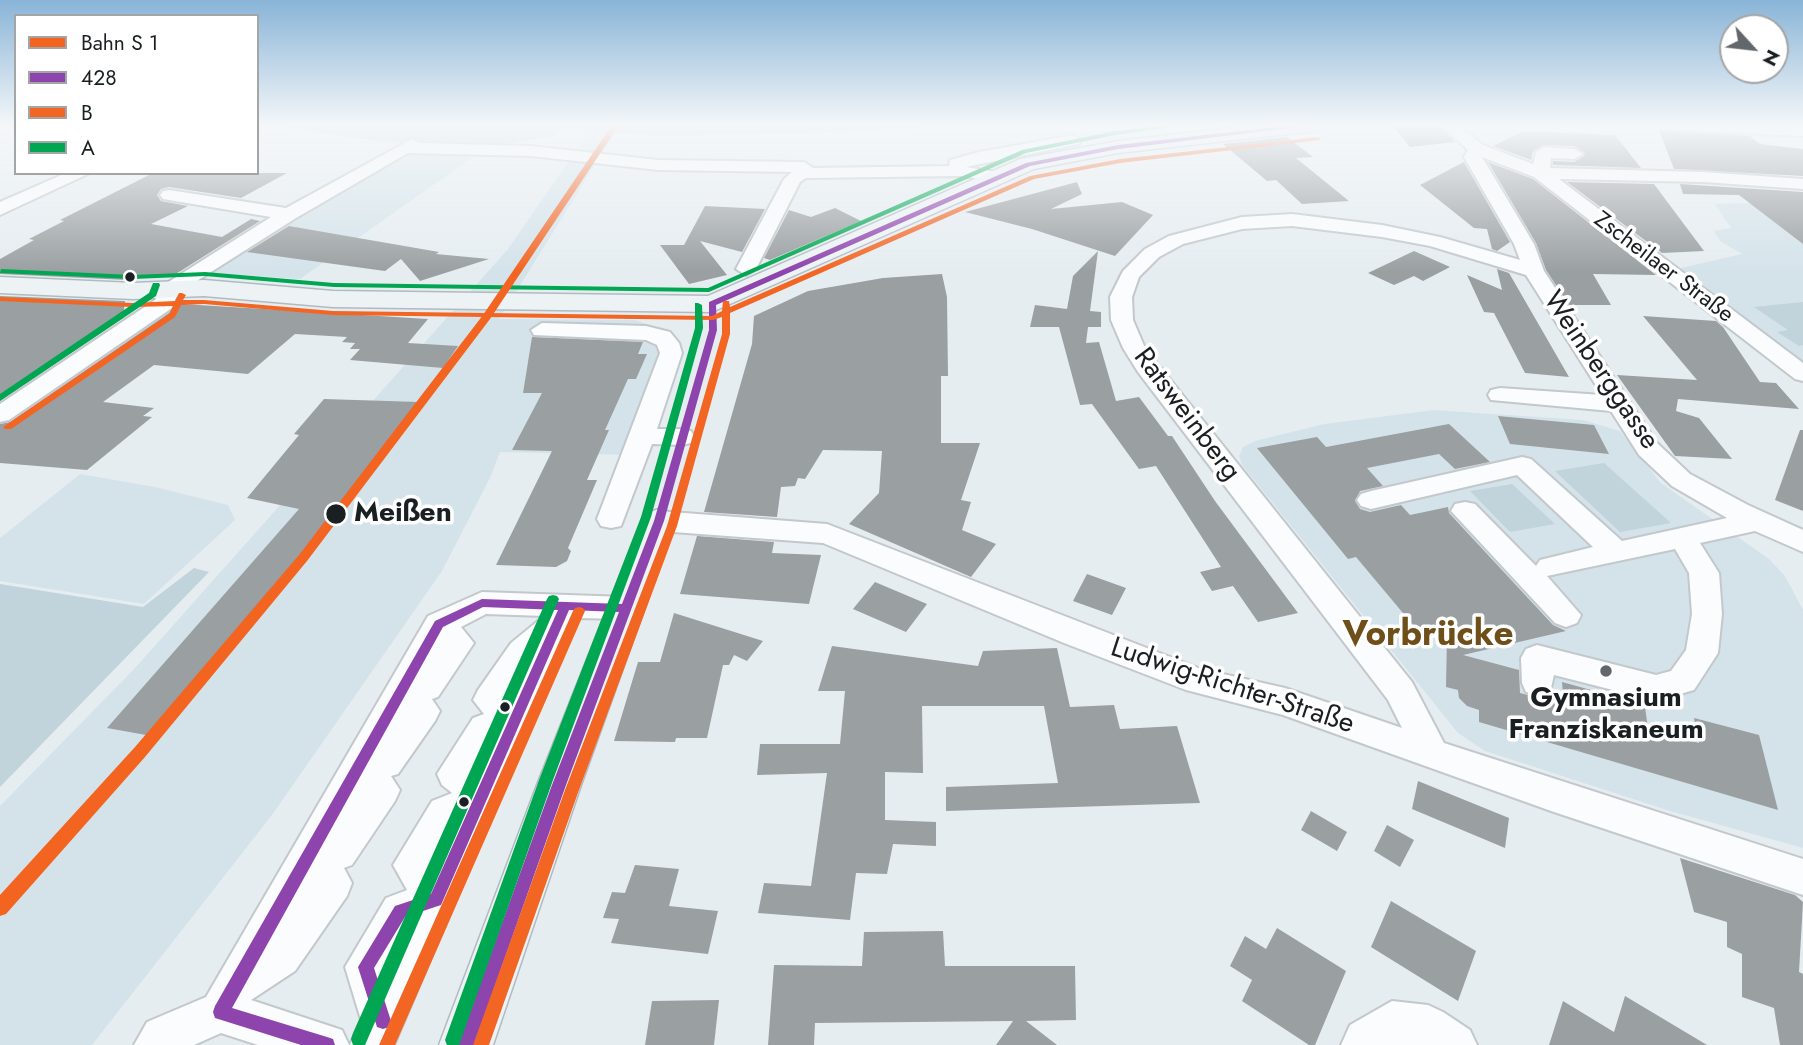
<!DOCTYPE html>
<html>
<head>
<meta charset="utf-8">
<style>
  body { margin:0 }
  #map { position:relative; width:1803px; height:1045px; overflow:hidden; background:#e6edf1; font-family:Jost,sans-serif }
  canvas { display:block }
  .legend { position:absolute; left:14px; top:14px; width:245px; height:161px; box-sizing:border-box; background:#fff; border:2px solid #a3a5a6; margin:0; padding:9px 12px; list-style:none; font-size:21px; color:#1a1f21 }
  .legend li { display:flex; align-items:center; gap:14px; height:35px }
  .legend b { width:35px; border:2px solid #a3a5a6 }
  .north { position:absolute; left:1719px; top:14px; width:70px; height:70px; box-sizing:border-box; background:#fff; border:2px solid #a3a5a6; border-radius:50%; rotate:117deg; font-size:19px; font-weight:700; line-height:28px; text-align:center; color:#1a1f21 }
  .north::after { content:''; display:block; margin:auto; width:24px; height:32px; background:#61676a; clip-path:polygon(50% 0,100% 100%,50% 72%,0 100%) }
</style>
</head>
<body>
<div id="map">
<canvas width="1803" height="1045"></canvas>
<ul class="legend">
<li><b style="height:9px;background:#f36421"></b>Bahn S 1</li>
<li><b style="height:9px;background:#8e44ad"></b>428</li>
<li><b style="height:9px;background:#f26522"></b>B</li>
<li><b style="height:9px;background:#00a651"></b>A</li>
</ul>
<div class="north">N</div>
</div>
<script>
const g = document.querySelector('canvas').getContext('2d');
g.lineJoin = 'round';
function fill(path, color) {
  g.fillStyle = color;
  g.fill(path, 'evenodd');
}
function shape(rows) {
  const path = new Path2D();
  for (const r of rows) {
    path.moveTo(r[0], r[1]);
    for (let i = 2; i < r.length; i += 2) path.lineTo(r[i], r[i + 1]);
  }
  return path;
}
function strokePath(path, color, width, dash) {
  g.strokeStyle = color;
  g.lineWidth = width;
  g.lineCap = dash ? 'butt' : 'round';
  g.setLineDash(dash || []);
  g.stroke(path);
}
function write(font, color, halo, rows, align = 'center') {
  g.font = font + ' Jost,sans-serif';
  g.lineWidth = 7;
  g.setLineDash([]);
  g.textBaseline = 'middle';
  g.strokeStyle = halo;
  g.fillStyle = color;
  for (const [text, x, y, turn = 0] of rows) {
    g.save();
    g.translate(x, y);
    g.rotate((+turn || 0) * Math.PI / 180);
    g.textAlign = isNaN(turn) ? turn : align;
    if (halo) g.strokeText(text, 0, 0);
    g.fillText(text, 0, 0);
    g.restore();
  }
}
const built = shape([
  [594,125,620,125,499,319,635,320,669,332,629,455,500,452,490,478,442,571,272,815,92,1045,0,1045,0,806,135,668,508,249],
  [419,152,473,157,300,279,202,273,379,170],
  [1759,203,1803,218,1803,362,1681,268,1742,254,1720,241,1714,231,1731,228,1715,204],
  [1434,410,1583,420,1620,431,1661,483,1769,559,1785,576,1803,610,1803,848,1670,811,1485,751,1458,733,1242,465,1239,456,1243,447,1255,441,1324,424],
  [80,474,155,487,228,505,235,520,144,604,0,581,0,538]
]);
const green = shape([
  [270,125,954,125,876,131,661,136,561,128,557,135,491,147,383,142],
  [1803,302,1803,345,1799,346,1777,332,1788,330,1754,307],
  [1604,463,1671,523,1620,532,1555,471],
  [1512,484,1555,524,1510,532,1470,491],
  [194,568,209,572,0,787,0,584,143,607]
]);
const building = shape([
  [1392,125,1439,125,1455,142,1410,147],
  [1659,130,1750,136,1760,144,1803,149,1803,176,1674,169],
  [1523,131,1615,135,1641,168,1553,165,1553,161,1574,162,1584,156,1584,152,1574,146,1543,145,1533,151,1531,160,1493,146],
  [1287,137,1313,157,1296,158,1349,201,1302,204,1276,180,1267,181,1223,144],
  [1464,162,1510,242,1497,251,1492,249,1487,229,1474,228,1420,185],
  [1488,162,1533,179,1656,275,1593,274,1611,305,1569,305,1546,270,1536,243],
  [153,173,287,173,241,198,169,187,161,189,157,195,161,201,188,206,151,224,222,237,251,219,260,221,171,277,129,275,128,280,0,274,0,259,34,240,29,239,64,221,60,220],
  [1077,182,1082,194,1051,209,1122,202,1153,215,1115,256,1032,229,965,212],
  [1567,182,1654,184,1704,251,1662,253],
  [1680,184,1803,192,1803,244,1739,195,1683,194],
  [705,206,765,209,742,252,700,241,727,275,689,284,660,245,684,245],
  [835,208,861,221,770,260,764,258,789,210,811,217],
  [289,226,439,252,436,254,489,259,420,281,401,259,385,271,247,252],
  [1098,251,1090,311,1101,312,1101,327,1088,327,1086,343,1099,342,1116,401,1139,397,1168,436,1172,436,1215,501,1298,613,1258,622,1233,586,1212,591,1200,572,1221,567,1156,466,1139,469,1092,404,1080,405,1059,327,1030,327,1035,305,1067,309,1073,276],
  [1414,251,1450,267,1423,281,1414,276,1394,285,1368,273],
  [1497,269,1509,273,1569,377,1525,373,1494,313,1484,312,1467,275,1502,290],
  [942,274,947,297,948,376,941,376,941,443,980,443,961,500,971,502,962,530,996,544,971,577,849,524,879,493,882,451,823,450,805,479,798,478,795,486,781,487,777,517,704,512,752,344,754,316,808,291,883,278],
  [0,296,125,301,123,318,0,401],
  [182,304,428,319,408,343,458,346,443,368,350,360,360,349,350,349,355,343,342,342,347,337,295,334,248,374,154,365,103,402,154,408,143,416,152,417,87,470,0,463,0,424,10,422],
  [1643,316,1716,321,1723,327,1760,382,1776,383,1799,409,1678,399,1676,411,1699,418,1732,459,1675,456,1617,375,1697,380],
  [532,337,643,342,638,354,647,354,636,379,628,379,605,430,609,430,587,480,597,480,568,548,571,551,567,561,556,567,496,565,552,451,512,450,542,393,523,393],
  [324,399,419,402,280,580,146,735,107,728,299,509,247,498,299,435,294,434],
  [1498,416,1594,425,1609,454,1510,444],
  [1449,424,1490,462,1455,469,1439,454,1367,468,1383,486,1360,491,1355,501,1360,509,1370,512,1401,505,1410,515,1448,507,1449,513,1553,625,1566,631,1463,655,1519,670,1520,693,1564,705,1562,682,1620,698,1645,707,1648,729,1699,743,1694,718,1759,735,1778,810,1479,722,1479,710,1467,706,1459,698,1458,690,1446,687,1447,635,1413,625,1356,557,1348,559,1257,448,1317,437,1326,447],
  [1800,430,1803,430,1803,511,1775,500],
  [697,536,774,542,772,553,821,555,809,604,680,594],
  [1087,574,1126,588,1112,615,1073,601],
  [875,582,927,604,906,632,853,609],
  [674,613,763,641,747,661,734,655,729,665,723,665,707,738,676,738,675,742,614,741,638,662,660,662],
  [832,646,978,666,983,651,1057,648,1070,707,1114,705,1120,729,1177,726,1200,803,946,811,946,787,1058,783,1044,706,922,706,923,773,885,772,885,820,936,822,936,846,893,844,887,874,856,873,850,920,758,913,764,883,811,886,827,773,757,775,760,744,840,744,845,691,818,691],
  [1418,781,1509,818,1505,848,1412,809],
  [1311,811,1347,832,1337,851,1301,830],
  [1387,825,1414,840,1400,867,1374,851],
  [1680,858,1795,895,1803,902,1799,972,1803,974,1803,1045,1780,1045,1774,1008,1742,997,1742,954,1727,947,1727,922,1694,912],
  [635,865,679,869,669,906,718,911,708,954,611,943,619,919,603,918,612,892,625,893],
  [1391,901,1476,951,1458,1001,1371,947],
  [1277,928,1346,971,1315,1045,1309,1045,1242,1001,1252,980,1230,966,1245,936,1266,949],
  [943,931,945,966,1075,966,1076,1020,1026,1021,1057,1045,996,1045,1013,1021,815,1023,814,1045,768,1045,774,965,862,966,864,932],
  [1625,996,1707,1045,1549,1045,1563,1001,1614,1032],
  [719,1000,714,1045,645,1045,652,1001]
]);
const minor = shape([
  [1441,125,1459,125,1483,145,1533,164,1536,152,1544,147,1574,149,1583,154,1574,159,1551,158,1550,168,1703,172,1803,179,1803,189,1703,182,1559,179,1803,363,1803,381,1795,379,1534,177,1482,157,1534,244,1544,271,1657,443,1690,474,1748,505,1803,530,1803,552,1755,531,1700,543,1719,573,1722,614,1718,653,1694,690,1656,701,1554,675,1550,692,1538,696,1526,692,1522,683,1521,658,1526,649,1537,645,1656,675,1671,671,1686,650,1692,614,1689,573,1675,549,1547,576,1581,615,1577,623,1566,627,1555,623,1451,511,1455,504,1465,502,1475,504,1536,566,1540,560,1593,547,1517,475,1371,509,1361,506,1357,500,1361,494,1371,491,1522,457,1531,459,1622,541,1727,518,1672,486,1639,455,1611,411,1491,400,1488,395,1491,390,1500,388,1602,395,1526,275,1430,246,1382,237,1292,226,1242,229,1183,244,1159,257,1139,277,1132,297,1133,320,1145,348,1412,682,1444,743,1803,859,1803,895,1554,812,1283,715,1186,690,1064,643,823,543,659,531,649,528,645,521,649,514,659,511,827,524,1201,669,1285,688,1402,728,1388,700,1138,372,1123,348,1111,320,1110,297,1123,271,1145,249,1169,236,1242,217,1292,214,1382,225,1440,237,1520,260,1514,244,1464,157,1468,150,1441,125],
  [1663,125,1803,126,1803,136,1671,130,1663,125],
  [1073,135,1081,140,1079,144,966,167,1002,173,1005,177,1002,181,996,182,961,176,806,178,800,182,756,269,746,275,736,269,784,179,792,172,658,170,531,156,408,153,296,218,178,293,172,308,9,420,0,422,0,404,155,300,162,286,271,217,163,199,160,195,163,191,169,190,286,208,412,139,420,143,531,146,658,160,804,162,813,168,949,166,950,160,979,152,1073,135],
  [66,173,90,173,0,215,0,202,66,173],
  [542,323,646,326,670,332,679,343,682,353,657,429,682,429,691,431,695,437,691,443,682,445,652,444,621,526,611,528,601,526,597,519,660,353,657,345,646,340,534,335,531,330,542,323],
  [482,592,626,597,637,600,641,608,637,616,626,619,576,618,394,1045,350,1045,361,1020,345,967,386,898,407,890,393,865,432,801,452,793,442,785,437,774,473,718,484,714,473,700,478,690,511,643,544,616,486,614,461,627,474,643,438,697,432,699,440,711,435,721,398,774,391,776,400,790,395,801,352,865,344,868,352,883,347,896,295,971,251,1000,342,1030,349,1045,258,1045,221,1033,194,1045,134,1045,147,1022,206,997,428,616,482,592],
  [1392,1001,1428,1005,1443,1012,1470,1030,1477,1045,1341,1045,1350,1025,1392,1001]
]);
const major = shape([
  [1257,125,1326,125,1316,131,1118,153,1034,169,712,312,333,307,204,296,133,299,0,293,0,277,133,283,204,280,333,291,708,296,1020,159,1118,141,1257,125],
  [659,509,671,513,676,521,581,785,493,1045,439,1045,537,785,642,521,647,513,659,509]
]);
const bus1 = shape([
  [1292,125,1315,125,1118,149,1030,166,716,305,717,330,664,521,566,785,474,1045,458,1045,552,785,619,612,569,610,441,905,405,917,374,968,391,1021,389,1027,383,1029,377,1027,358,967,395,906,431,894,558,610,483,607,443,627,232,1008,327,1037,333,1039,335,1045,301,1045,215,1018,213,1012,215,1006,435,621,482,599,622,604,654,521,709,330,709,302,1026,163,1118,145,1292,125]
]);
const bus2 = shape([
  [1318,137,1321,139,1320,140,1120,163,1034,179,730,313,730,334,677,526,579,790,489,1045,473,1045,565,790,667,526,722,334,722,317,713,320,333,315,204,304,181,305,175,317,11,429,5,429,3,427,169,314,173,306,132,307,0,301,0,297,132,303,175,301,179,293,182,293,186,295,183,300,204,300,333,311,712,316,722,311,723,301,729,301,730,307,1030,176,1120,159,1318,137],
  [579,607,583,608,585,611,395,1045,379,1045,573,611,575,608,579,607]
]);
const bus3 = shape([
  [1166,125,1189,125,1115,135,1026,153,709,292,334,287,205,276,133,279,0,273,1,269,133,275,205,272,334,283,708,288,1022,150,1115,131,1166,125],
  [153,283,159,283,160,285,156,296,0,401,0,394,149,293,153,283],
  [695,303,698,303,702,305,703,328,651,517,553,780,461,1040,459,1045,447,1045,445,1040,539,780,641,517,695,328,695,303],
  [553,595,557,596,559,599,365,1045,353,1045,351,1039,353,1033,547,599,549,596,553,595]
]);
const rail1 = shape([
  [612,125,619,125,490,319,307,561,145,757,6,914,0,916,0,895,135,747,299,555,483,315,612,125]
]);
const markers = [
  [130,277,6,"#1a1f21"],
  [336,514,11,"#1a1f21"],
  [1606,671,7,"#61676a"],
  [505,707,6,"#1a1f21"],
  [464,802,6,"#1a1f21"]
];
const farStreetnames = [
  ["Zscheilaer Straße",1663,268,37]
];
const streetNames = [
  ["Weinberggasse",1600,371,56],
  ["Ratsweinberg",1186,415,53],
  ["Ludwig-Richter-Straße",1232,687,18]
];
const stopNames = [
  ["Meißen",354,514]
];
const poiNames = [
  ["Gymnasium",1606,699],
  ["Franziskaneum",1606,731]
];
const districtNames = [
  ["Vorbrücke",1428,637]
];
fill(built, '#d4e3ea');
fill(green, '#c1d3db');
fill(building, '#9a9fa1');
strokePath(minor, '#c2c8cb', 4);
strokePath(major, '#b0bbc1', 3);
fill(minor, '#fbfcfd');
fill(major, '#edf3f5');
fill(bus1, '#8e44ad');
fill(bus2, '#f26522');
fill(bus3, '#00a651');
fill(rail1, '#f36421');
const sky = g.createLinearGradient(0, 0, 0, 272);
sky.addColorStop(0, '#89b4d7');
sky.addColorStop(0.46, '#f4f7f9');
sky.addColorStop(1, '#f4f7f900');
g.fillStyle = sky;
g.fillRect(0, 0, 1803, 272);
for (const [x, y, r, color] of markers) {
  const dot = new Path2D();
  dot.arc(x, y, r, 0, 2 * Math.PI);
  g.fillStyle = color;
  g.fill(dot);
  strokePath(dot, '#fff', 2.5);
}
write('23px', '#1a1f21', '#fff', farStreetnames);
write('28px', '#1a1f21', '#fff', streetNames);
write('bold 28px', '#1a1f21', '#fff', stopNames, 'left');
write('bold 28px', '#1a1f21', '#fff', poiNames);
write('bold 35px', '#6e4f1a', '#fff', districtNames);
</script>
</body>
</html>
